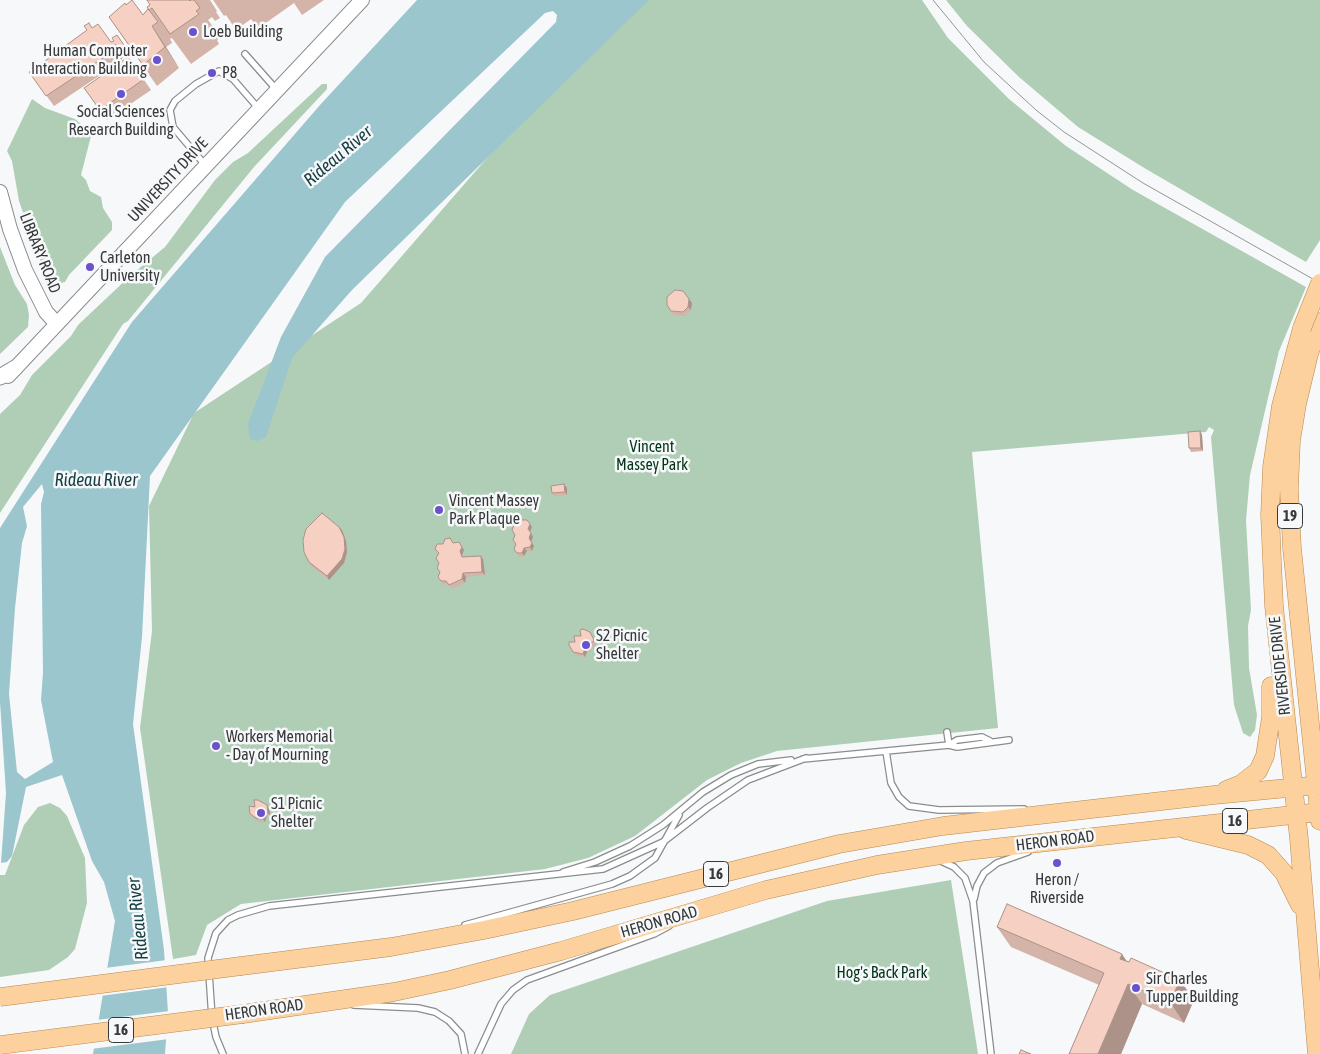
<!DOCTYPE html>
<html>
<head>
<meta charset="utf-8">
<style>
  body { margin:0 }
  canvas { display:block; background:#f6f8fa }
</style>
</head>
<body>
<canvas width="1320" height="1054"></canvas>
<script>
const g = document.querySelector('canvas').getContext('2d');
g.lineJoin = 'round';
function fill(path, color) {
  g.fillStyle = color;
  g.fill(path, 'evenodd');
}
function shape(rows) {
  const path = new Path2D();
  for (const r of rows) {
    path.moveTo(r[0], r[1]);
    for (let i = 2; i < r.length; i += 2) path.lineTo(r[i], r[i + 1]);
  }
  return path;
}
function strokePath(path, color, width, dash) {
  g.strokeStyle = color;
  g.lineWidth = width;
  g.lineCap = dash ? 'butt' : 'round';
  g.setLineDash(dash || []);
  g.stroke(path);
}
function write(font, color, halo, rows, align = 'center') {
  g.font = font + ' "Asap Condensed",sans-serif';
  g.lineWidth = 5;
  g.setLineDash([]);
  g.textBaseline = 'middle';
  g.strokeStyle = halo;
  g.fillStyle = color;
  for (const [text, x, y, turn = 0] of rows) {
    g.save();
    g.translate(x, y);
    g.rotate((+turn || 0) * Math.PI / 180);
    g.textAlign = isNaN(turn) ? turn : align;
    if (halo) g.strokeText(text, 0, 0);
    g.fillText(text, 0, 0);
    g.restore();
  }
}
const green = shape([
  [648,0,922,0,948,38,1009,99,1066,146,1133,190,1306,287,1279,351,1250,475,1246,520,1251,610,1248,626,1249,668,1257,715,1255,730,1250,737,1243,733,1234,705,1211,437,1214,430,1209,427,1206,432,972,452,998,728,777,751,741,763,707,780,635,836,588,858,545,869,241,904,207,925,196,955,173,959,140,728,152,631,149,506,194,413,361,303,494,150],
  [946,0,1320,0,1320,240,1306,262,1146,169,1078,127,1019,77,967,26],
  [322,84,327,84,327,89,254,167,128,321,123,324,0,513,0,414,20,395,32,375,71,336,78,325,130,276,165,247,215,180,233,162,248,153],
  [32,99,45,108,75,119,87,129,91,136,81,175,86,180,90,191,101,197,103,208,112,222,112,230,69,275,65,282,61,283,50,281,42,266,19,201,12,161,7,151],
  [0,247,15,285,27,304,29,315,28,327,0,354],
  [50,803,60,808,67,816,85,858,87,903,75,949,68,957,49,970,0,977,0,875,5,875,24,825,38,807],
  [951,880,978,1054,511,1054,529,1014,550,995,827,901]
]);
const water = shape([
  [417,0,649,0,352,290,292,358,266,437,258,441,250,439,248,424,281,337,325,257,556,22,557,15,553,11,545,13,345,202,150,476,142,637,133,724,164,950,168,1013,165,1054,93,1054,115,921,104,882,92,861,62,775,26,787,12,856,7,862,1,863,6,793,0,702,0,528,132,322,320,105],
  [42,484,44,492,41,504,43,673,41,700,53,762,25,779,17,772,9,694,15,608,22,543,27,526,23,507]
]);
const pier = shape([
  [167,960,169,987,100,996,105,968],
  [170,1011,169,1039,91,1049,96,1020]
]);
const service = shape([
  [245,54,276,89],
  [206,166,173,127,170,110,175,101,196,84,219,71,233,79,259,109],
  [947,732,949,745],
  [949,745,957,740,982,737,990,741],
  [886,751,891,783,899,797,909,806,939,810,1024,809],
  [803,759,949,745,957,747,1009,740],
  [941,861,954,867,965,878,973,901,991,1054],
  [563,872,595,862,630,846,663,825,703,792,731,775,758,764,791,760],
  [974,899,977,886,984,873,997,863,1028,852],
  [465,925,612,884,630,876,655,858,679,815],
  [354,1005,418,1008,435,1012,449,1021,461,1034,465,1054],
  [223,1054,216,1037,212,1018,208,958,216,933,228,920,238,915,269,906,603,869,663,842,707,808,748,780,806,758],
  [478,1054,501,1004,513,990,527,980,654,934,669,926]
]);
const tertiary = shape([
  [0,192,10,229,25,270,46,312,56,323],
  [8,376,362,0]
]);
const secondary = shape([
  [0,377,15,368]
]);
const primary = shape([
  [1320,322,1309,354,1297,404,1291,441,1289,489,1292,548,1320,821],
  [1302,328,1281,406,1272,467,1270,515,1274,606,1299,839,1317,1054],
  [1226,790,1241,784,1258,771,1265,756,1271,717,1271,686],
  [1186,830,1248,845,1268,855,1284,873,1300,905],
  [241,966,391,947,484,930,573,911,839,844,943,826,1214,795,1320,785],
  [243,1014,394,992,450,980,561,951,766,890,877,865,966,851,1320,812]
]);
const tram = shape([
  [933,0,984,62,1036,110,1064,132,1143,183,1320,283]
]);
const primaryBridge = shape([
  [1302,328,1320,283],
  [0,997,241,966],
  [0,1045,243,1014]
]);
const wall = shape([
  [191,0,210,0,217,11,216,12,220,18,215,21,212,17,208,20,221,37,217,40,219,44,191,64,172,38,170,39,172,43,166,47,179,68,157,86,109,17,126,5,143,15,150,5,190,1],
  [213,0,324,0,302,15,294,3,260,27,258,25,256,26,251,19,236,30,226,15,224,16],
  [92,28,111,42,114,41,117,35,131,55,126,58,124,55,120,62,54,106,29,72,52,56,57,52],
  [128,57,151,90,107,120,84,88],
  [692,303,691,310,685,316,674,315,667,305],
  [1200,431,1202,435,1203,451,1191,452,1189,448],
  [567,488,567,495,554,496,552,493],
  [522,520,532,527,530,532,533,537,531,542,534,546,532,551,527,551,524,556,519,557,514,549,516,544,515,535],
  [342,530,346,541,347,552,344,563,329,580,311,566,309,562],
  [459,542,464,550,462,555,463,557,481,556,483,559,485,575,466,577,465,583,452,589,448,584,443,585,438,577,453,543],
  [596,641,596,645,591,648,591,651,587,652,585,657,575,655,569,645,575,642],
  [269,809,271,816,267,816,265,822,258,822,250,814],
  [997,927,1127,961,1194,1000,1184,1023,1142,1004,1121,1054,1069,1054,1099,985,1011,947]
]);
const shadedWall = shape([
  [152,26,166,47,179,68,165,47],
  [116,44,124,55,120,62,112,52],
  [689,299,692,303,691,310,688,307],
  [1200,431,1202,435,1203,451,1201,448],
  [564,484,567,488,567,495,565,492],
  [530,524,532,527,530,532,528,529],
  [339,527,342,530,346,541,347,552,344,563,329,580,327,576],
  [531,533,533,537,531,542,529,538],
  [532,543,534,546,532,551,530,547],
  [462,547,464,550,462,555,464,561,460,551],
  [524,548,527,551,524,556,522,553],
  [481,556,483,559,485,575,482,572],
  [463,573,466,577,465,583,462,579],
  [585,648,587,652,585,657,583,654],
  [267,805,269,809,271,816,268,813],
  [264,813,267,816,265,822,263,819],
  [1122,954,1136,975,1120,959],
  [1180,980,1194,1000,1184,1023,1170,1002],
  [1128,984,1142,1004,1121,1054,1098,1054]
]);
const building = shape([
  [132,0,143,15,148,9,149,10,158,22,152,26,165,47,143,65,109,17,125,3,126,5,132,0],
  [147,0,189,0,190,1,191,0,194,0,200,8,196,11,199,14,170,34,152,8,149,10,147,7,150,5,147,0],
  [89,23,92,28,98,24,111,42,114,41,112,38,117,35,124,45,119,48,116,44,112,52,46,96,29,72,52,56,49,50,53,47,57,52,87,30,84,26,89,23],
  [128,57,144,79,100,110,84,88,128,57],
  [675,290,683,291,689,299,688,307,683,312,671,311,667,305,667,297,675,290],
  [1200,431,1201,448,1189,448,1188,432,1200,431],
  [564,484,565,492,552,493,551,486,564,484],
  [322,513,339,527,344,537,345,549,342,559,327,576,309,562,304,552,303,540,306,529,322,513],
  [513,516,519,516,522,520,527,520,530,524,528,529,531,533,529,538,532,543,530,547,524,548,522,553,517,553,514,549,516,544,513,540,515,535,512,530,514,525,511,521,513,516],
  [450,538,453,543,459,542,462,547,460,551,462,557,481,556,482,572,463,573,462,579,449,585,446,581,441,581,438,577,440,572,437,568,439,563,436,558,439,553,435,549,437,544,443,544,445,539,450,538],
  [583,629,590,632,593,638,594,641,588,644,588,648,585,648,583,654,573,652,569,645,569,642,575,642,574,636,581,636,580,630,583,629],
  [254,800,258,800,267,805,268,813,264,813,263,819,256,818,250,814,249,806,255,807,254,800],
  [1007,904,1122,954,1120,959,1129,962,1131,958,1180,980,1170,1002,1128,984,1098,1054,1069,1054,1104,973,997,927,1007,904],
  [1021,1050,1031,1054,1019,1054,1021,1050]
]);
const markers = [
  [193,32,5,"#6952cb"],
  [157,60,5,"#6952cb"],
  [212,73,5,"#6952cb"],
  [121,94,5,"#6952cb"],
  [90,267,5,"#6952cb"],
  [439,510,5,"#6952cb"],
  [586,645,5,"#6952cb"],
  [216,746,5,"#6952cb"],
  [261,813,5,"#6952cb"],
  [1057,863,5,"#6952cb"],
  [1136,988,5,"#6952cb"]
];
const shields = [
  [1290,516,25],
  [1235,821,25],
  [716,874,25],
  [121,1030,25]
];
const shieldNames = [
  ["19",1290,516],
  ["16",1235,821],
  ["16",716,874],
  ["16",121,1030]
];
const poiNames = [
  ["Loeb Building",203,32],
  ["Human Computer",147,51,"right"],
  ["Interaction Building",147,69,"right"],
  ["P8",222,73],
  ["Social Sciences",121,112,"center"],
  ["Research Building",121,130,"center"],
  ["Carleton",100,258],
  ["University",100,276],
  ["Vincent Massey",449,501],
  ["Park Plaque",449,519],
  ["S2 Picnic",596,636],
  ["Shelter",596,654],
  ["Workers Memorial",226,737],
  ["- Day of Mourning",226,755],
  ["S1 Picnic",271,804],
  ["Shelter",271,822],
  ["Heron /",1057,880,"center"],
  ["Riverside",1057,898,"center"],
  ["Sir Charles",1146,979],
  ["Tupper Building",1146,997]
];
const streetNames = [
  ["UNIVERSITY DRIVE",168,180,-47],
  ["LIBRARY ROAD",40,253,68],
  ["RIVERSIDE DRIVE",1280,666,-96],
  ["HERON ROAD",1055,841,-7],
  ["HERON ROAD",659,922,-16],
  ["HERON ROAD",264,1010,-8]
];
const parkNames = [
  ["Vincent",652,447],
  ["Massey Park",652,465],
  ["Hog's Back Park",882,973]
];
const waterNames = [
  ["Rideau River",338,156,-40],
  ["Rideau River",96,480],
  ["Rideau River",138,919,-96]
];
fill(green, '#b0ceb6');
fill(water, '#9bc6cd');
fill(pier, '#f6f8fa');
strokePath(service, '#8a8c8e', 8);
strokePath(tertiary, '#8a8c8e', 16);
strokePath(secondary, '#8a8c8e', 17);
strokePath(primary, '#b7884f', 19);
strokePath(service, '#fff', 5.5);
strokePath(tertiary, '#fff', 14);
strokePath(secondary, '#fff', 15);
strokePath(primary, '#fdd19d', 18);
strokePath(tram, '#949597', 1);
strokePath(primaryBridge, '#b7884f', 19, []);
strokePath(primaryBridge, '#fdd19d', 18);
fill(wall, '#d4b4a8');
fill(shadedWall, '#ac9288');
fill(building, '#f6d1c3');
strokePath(building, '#ac9288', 1);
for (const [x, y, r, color] of markers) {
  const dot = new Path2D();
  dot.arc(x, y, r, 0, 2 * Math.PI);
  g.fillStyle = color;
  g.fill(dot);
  strokePath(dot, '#f6f8fa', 2);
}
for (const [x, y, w] of shields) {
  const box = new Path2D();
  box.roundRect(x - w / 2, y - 12.5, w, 25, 4);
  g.fillStyle = '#f6f8fa';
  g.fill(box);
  strokePath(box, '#373839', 1);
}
write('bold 15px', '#373839', null, shieldNames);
write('16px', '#373839', '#f6f8fa', poiNames, 'left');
write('16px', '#373839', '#f6f8fa', streetNames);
write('16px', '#023617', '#f6f8fa', parkNames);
write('italic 18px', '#153e44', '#f6f8fa', waterNames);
</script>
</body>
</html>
